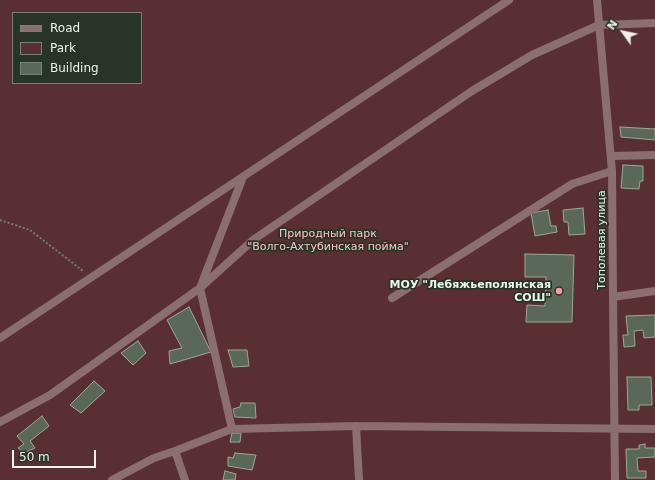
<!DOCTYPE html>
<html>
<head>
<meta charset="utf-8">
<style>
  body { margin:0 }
  #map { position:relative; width:655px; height:480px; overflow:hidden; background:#283427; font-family:"DejaVu Sans",sans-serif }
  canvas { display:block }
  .legend { position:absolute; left:12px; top:12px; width:130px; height:72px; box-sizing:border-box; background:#283427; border:1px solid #768075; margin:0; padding:5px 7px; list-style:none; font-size:12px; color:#ecf3eb }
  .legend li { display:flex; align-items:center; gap:8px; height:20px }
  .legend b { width:20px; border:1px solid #768075 }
  .north { position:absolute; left:603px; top:12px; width:40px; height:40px; -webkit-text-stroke:3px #283427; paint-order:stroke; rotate:303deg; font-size:11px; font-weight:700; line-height:16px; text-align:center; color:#ecf3eb }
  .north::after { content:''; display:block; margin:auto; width:14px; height:18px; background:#ecf3eb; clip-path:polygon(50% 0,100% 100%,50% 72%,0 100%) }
  .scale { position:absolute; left:12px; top:450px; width:84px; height:18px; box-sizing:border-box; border:2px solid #ecf3eb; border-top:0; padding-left:5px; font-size:12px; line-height:14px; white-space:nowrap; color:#ecf3eb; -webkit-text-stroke:3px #283427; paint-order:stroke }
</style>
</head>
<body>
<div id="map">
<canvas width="655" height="480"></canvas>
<ul class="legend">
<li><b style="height:5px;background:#8b6f70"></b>Road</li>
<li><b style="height:11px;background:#5a2f33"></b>Park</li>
<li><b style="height:11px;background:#5a6859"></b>Building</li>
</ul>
<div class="north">N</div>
<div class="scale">50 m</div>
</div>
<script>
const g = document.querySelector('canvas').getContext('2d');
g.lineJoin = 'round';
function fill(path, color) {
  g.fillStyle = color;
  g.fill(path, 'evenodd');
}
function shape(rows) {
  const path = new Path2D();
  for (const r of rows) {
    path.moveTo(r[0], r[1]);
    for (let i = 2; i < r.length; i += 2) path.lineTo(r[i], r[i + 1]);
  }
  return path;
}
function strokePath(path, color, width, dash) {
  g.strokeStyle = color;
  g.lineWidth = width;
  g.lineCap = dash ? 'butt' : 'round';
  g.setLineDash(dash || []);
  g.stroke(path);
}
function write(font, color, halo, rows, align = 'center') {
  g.font = font + ' "DejaVu Sans",sans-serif';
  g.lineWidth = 3.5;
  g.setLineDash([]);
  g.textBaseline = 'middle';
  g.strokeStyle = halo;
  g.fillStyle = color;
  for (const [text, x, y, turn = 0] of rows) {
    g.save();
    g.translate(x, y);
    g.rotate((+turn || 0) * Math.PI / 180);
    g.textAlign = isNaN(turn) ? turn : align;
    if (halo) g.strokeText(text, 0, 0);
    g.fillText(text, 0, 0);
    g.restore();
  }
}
const green = shape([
  [0,0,655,0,655,480,0,480],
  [13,13,141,13,141,83,13,83]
]);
const building = shape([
  [620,127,655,129,655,140,621,137,620,127],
  [623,165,643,166,643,181,640,181,639,189,621,188,623,165],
  [583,208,585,234,569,235,568,222,564,222,563,210,583,208],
  [548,210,551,226,556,226,557,232,535,236,531,213,548,210],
  [525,254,574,255,572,322,526,322,527,305,545,306,546,277,525,277,525,254],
  [189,307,211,352,170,364,169,351,182,348,167,320,189,307],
  [655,315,655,337,644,338,643,330,634,331,635,346,624,347,623,335,628,335,626,316,655,315],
  [138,341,146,353,133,365,121,353,138,341],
  [228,350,247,350,249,366,233,367,228,350],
  [627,377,651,377,652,405,639,405,639,410,628,410,627,377],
  [94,381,105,391,81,413,70,405,94,381],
  [241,403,255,403,256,418,235,417,233,409,240,407,241,403],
  [42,416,49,426,30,441,35,448,24,453,18,448,24,444,17,436,42,416],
  [232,433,241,433,240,442,230,442,232,433],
  [645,444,645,448,655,448,655,457,637,458,638,471,646,471,646,478,627,478,626,449,639,449,639,445,645,444],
  [235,453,256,455,252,470,228,466,228,457,233,458,235,453],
  [225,471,236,474,235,480,223,480,225,471]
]);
const path = shape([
  [0,220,30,230,83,271]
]);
const street = shape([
  [597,0,612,171,613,297,615,480],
  [611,156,655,155],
  [613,297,655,291],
  [392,298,572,184,612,171],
  [0,338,509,0],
  [0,422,50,395,200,288,253,240,472,91,532,55,599,25,655,23],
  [356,426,359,480],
  [232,429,200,288,243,177],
  [175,451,185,480],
  [112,480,154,458,175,451,232,429,356,426,655,429]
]);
const markers = [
  [559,291,4,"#f49aa1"]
];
const parkNames = [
  ["Природный парк",328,234],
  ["\"Волго-Ахтубинская пойма\"",328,247]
];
const streetNames = [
  ["Тополевая улица",602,240,-90]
];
const poiNames = [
  ["МОУ \"Лебяжьеполянская",551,285],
  ["СОШ\"",551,298]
];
fill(green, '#5a2f33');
fill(building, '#5a6859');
strokePath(building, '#9aa898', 1);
strokePath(path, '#717b70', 2, [2, 2]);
strokePath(street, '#8b6f70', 8);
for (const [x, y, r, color] of markers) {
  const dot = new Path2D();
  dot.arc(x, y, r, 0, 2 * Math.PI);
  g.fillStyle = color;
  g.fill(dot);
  strokePath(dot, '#283427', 1.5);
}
write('11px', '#fbc3c6', '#283427', parkNames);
write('11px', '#ecf3eb', '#283427', streetNames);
write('bold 11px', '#ecf3eb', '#283427', poiNames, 'right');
</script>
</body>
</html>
